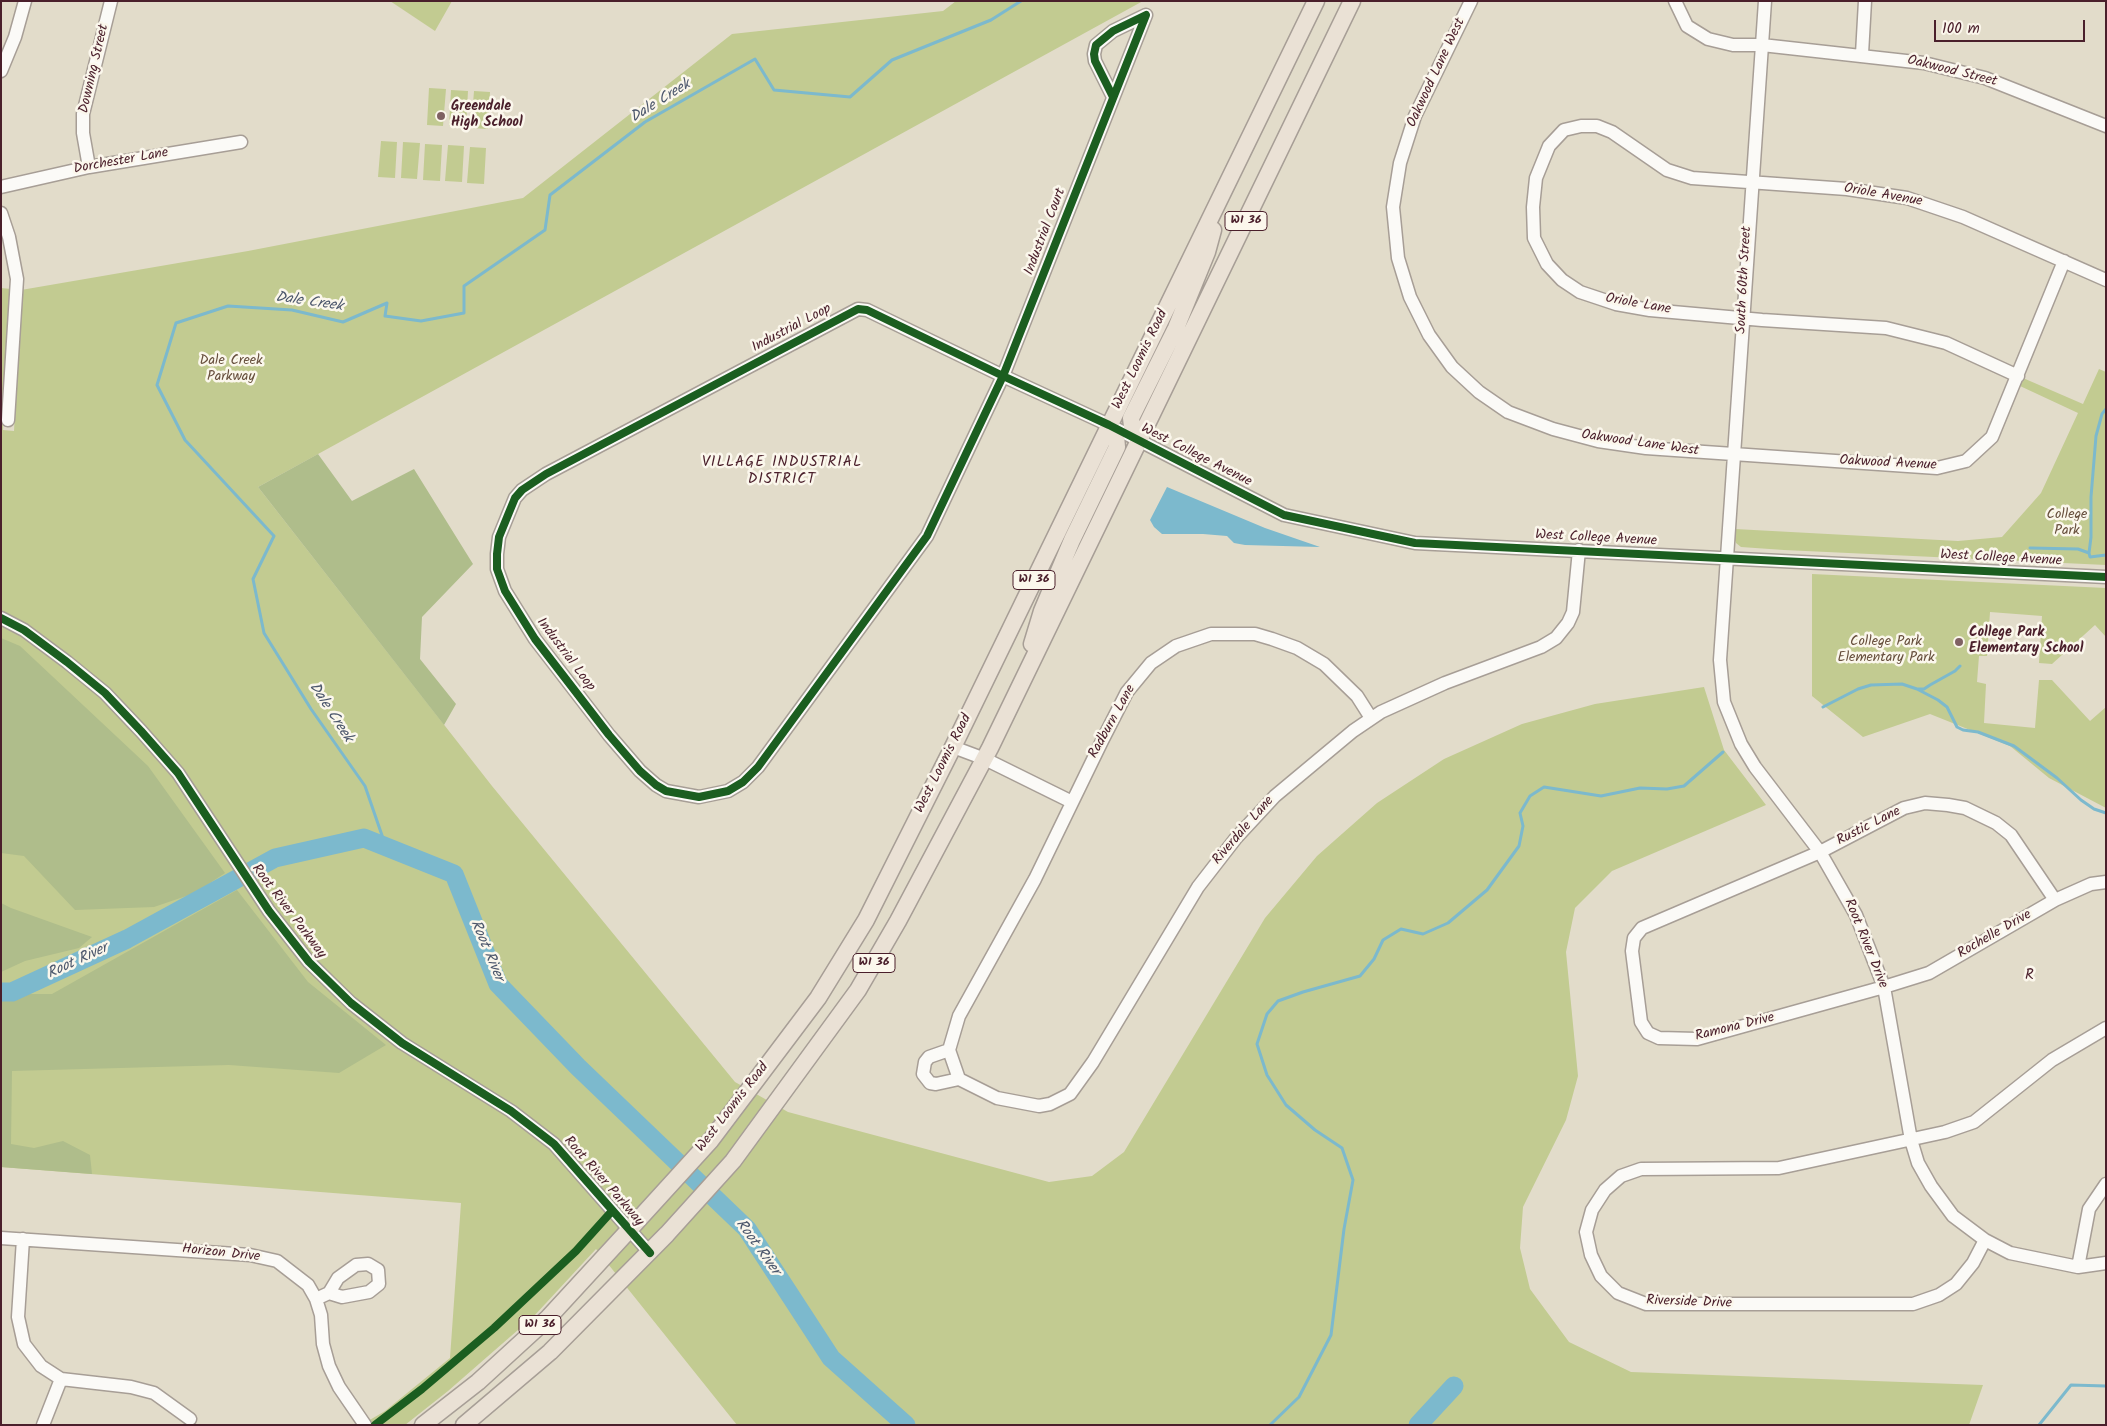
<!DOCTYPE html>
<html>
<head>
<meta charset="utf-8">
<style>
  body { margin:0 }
  #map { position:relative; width:2107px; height:1426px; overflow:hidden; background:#e2dcca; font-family:Kalam,sans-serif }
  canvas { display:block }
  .frame { position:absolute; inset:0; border:2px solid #4a1f2b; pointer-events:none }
  .scale { position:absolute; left:1934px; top:20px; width:151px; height:22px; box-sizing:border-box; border:2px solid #4a1f2b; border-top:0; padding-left:6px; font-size:15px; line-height:18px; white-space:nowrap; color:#4a1f2b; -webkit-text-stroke:4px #fbf7ec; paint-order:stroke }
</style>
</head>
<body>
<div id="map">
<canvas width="2107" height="1426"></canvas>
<div class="frame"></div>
<div class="scale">100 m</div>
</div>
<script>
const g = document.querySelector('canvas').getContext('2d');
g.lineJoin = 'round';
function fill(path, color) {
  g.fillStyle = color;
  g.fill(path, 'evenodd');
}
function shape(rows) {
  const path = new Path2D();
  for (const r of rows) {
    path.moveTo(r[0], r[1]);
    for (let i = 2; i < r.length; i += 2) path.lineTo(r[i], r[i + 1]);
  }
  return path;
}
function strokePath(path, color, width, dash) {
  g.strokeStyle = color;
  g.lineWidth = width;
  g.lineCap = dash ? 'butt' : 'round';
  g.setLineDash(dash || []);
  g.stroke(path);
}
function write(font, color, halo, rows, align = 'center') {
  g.font = font + ' Kalam,sans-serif';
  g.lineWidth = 5;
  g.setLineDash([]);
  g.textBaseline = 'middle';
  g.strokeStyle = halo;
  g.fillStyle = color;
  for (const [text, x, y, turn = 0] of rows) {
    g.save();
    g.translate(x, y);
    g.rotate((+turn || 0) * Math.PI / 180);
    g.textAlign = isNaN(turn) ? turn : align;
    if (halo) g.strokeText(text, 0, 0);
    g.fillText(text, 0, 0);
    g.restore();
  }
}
const green = shape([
  [390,1,452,1,435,31],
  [956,1,1143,1,258,487,492,786,735,1082,788,1112,1049,1182,1092,1176,1124,1152,1265,918,1317,856,1377,803,1444,759,1522,724,1595,704,1704,687,1724,750,1766,805,1612,871,1575,908,1566,952,1578,1076,1566,1120,1523,1207,1520,1248,1530,1289,1569,1342,1631,1372,1983,1385,1969,1425,737,1425,596,1249,534,1316,448,1391,405,1425,371,1425,368,1421,385,1411,450,1358,461,1203,1,1167,1,288,11,289,3,430,14,431,21,290,248,251,523,198,732,34,943,11],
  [429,88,446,89,443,126,427,125],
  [451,90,468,91,466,127,449,126],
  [474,91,490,92,488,129,471,128],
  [381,141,397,142,395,178,378,177],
  [403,142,420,143,417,179,401,178],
  [425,144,442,145,440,181,423,180],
  [448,145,464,146,462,182,445,181],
  [470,147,486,148,484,184,467,183],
  [2099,369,2106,372,2106,565,1784,550,1741,547,1736,543,1734,538,1735,529,1958,541,2002,537,2041,493,2078,413,2020,386,2023,378,2083,404],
  [1812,574,2106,588,2106,637,2095,625,2052,664,2039,663,2042,616,1990,612,1987,656,1979,656,1977,682,1986,684,1984,723,2035,728,2039,680,2052,680,2090,721,2106,707,2106,808,2049,778,2010,746,1930,714,1863,737,1812,696]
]);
const forest = shape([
  [318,454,352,501,414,469,473,564,422,617,420,659,456,704,444,725,258,487],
  [1,638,20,646,148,766,225,873,195,893,154,907,75,910,24,856,1,853],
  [237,890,308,982,386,1045,339,1073,229,1065,12,1071,11,1144,34,1148,63,1141,90,1155,92,1174,1,1167,1,994,52,994],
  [1,903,11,908,92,937,79,948,25,961,1,972]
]);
const water = shape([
  [1167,487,1265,528,1320,547,1245,545,1234,543,1227,536,1203,534,1162,534,1154,527,1150,520]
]);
const stream = shape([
  [2030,548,2078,549,2089,553,2090,557,2106,555],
  [2089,553,2091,537,2091,497,2096,436,2102,414,2106,409],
  [1918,689,1924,689,1930,685,1955,671,1960,666],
  [1823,707,1858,689,1871,685,1902,684,1917,689,1938,700,1947,707,1957,727,1963,730,1978,732,2014,746,2057,778,2081,800,2094,809,2106,813],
  [386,847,365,786,311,709,264,633,253,579,274,536,185,440,157,385,176,323,228,306,292,310,343,322,387,303,385,316,421,321,464,313,464,286,545,230,550,195,645,122,755,59,774,90,850,97,892,60,991,20,1021,1],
  [1270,1425,1299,1397,1331,1335,1344,1229,1353,1180,1342,1148,1315,1130,1286,1105,1267,1075,1257,1044,1267,1014,1278,1001,1303,992,1360,976,1374,959,1383,940,1401,929,1423,934,1448,923,1487,890,1519,846,1523,826,1520,813,1530,796,1544,787,1601,796,1640,788,1667,789,1684,786,1723,752],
  [2039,1425,2071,1385,2106,1386]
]);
const river = shape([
  [1,992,12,992,127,939,275,858,364,838,454,874,498,984,578,1067,747,1229,831,1358,906,1425],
  [1418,1425,1454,1386]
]);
const minor = shape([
  [1471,1,1415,116,1400,163,1393,207,1398,258,1410,297,1429,335,1452,367,1479,392,1508,412,1553,429,1598,441,1646,448,1937,468,1966,461,1992,437,2064,261],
  [1675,1,1687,26,1708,39,1733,45,1762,45,1924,63,1985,78,2106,126],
  [1765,1,1720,660,1724,702,1741,744,1755,767,1820,852,1856,915,1884,987,1911,1140,1918,1163,1931,1186,1953,1216,1985,1240,2010,1253,2078,1267,2106,1263],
  [1862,54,1865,1],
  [1,71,15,37,25,1],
  [1113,97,1095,61,1094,54,1096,45,1113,31,1146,15,1003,376,927,536,758,767,743,782,728,791,699,797,666,791,656,785,640,771,609,735,535,639,505,591,497,569,497,554,499,537,508,515,515,498,522,490,546,474,858,309,867,310,1003,376,1109,425,1284,515,1415,543,2106,577],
  [89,167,83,133,83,114,111,1],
  [1,187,89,167,241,142],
  [1,213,9,237,17,279,8,420],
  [2018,376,1946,343,1886,328,1762,320,1650,310,1616,304,1580,292,1562,280,1547,264,1534,238,1533,207,1536,178,1549,146,1564,130,1581,126,1597,126,1612,132,1667,170,1692,178,1847,189,1907,198,1963,217,2106,280],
  [1,618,24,630,67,662,105,693,141,731,178,773,269,911,309,962,351,1003,402,1043,511,1111,554,1144,650,1253],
  [953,747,985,759,1072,802],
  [2055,900,2011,835,1996,823,1965,808,1948,805,1925,803,1904,808,1820,852,1642,928,1634,938,1632,951,1641,1022,1648,1033,1659,1038,1697,1039,1884,987,1929,973,2055,900,2091,884,2106,882],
  [949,1050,959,1079,997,1098,1039,1106,1050,1104,1070,1094,1093,1062,1198,887,1236,838,1275,796,1353,731,1381,712,1445,683,1541,647,1556,638,1568,623,1573,612,1579,550],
  [949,1050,959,1016,1035,879,1102,741,1127,692,1151,663,1176,646,1211,634,1255,634,1272,639,1297,648,1324,664,1357,696,1371,718],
  [949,1050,929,1057,925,1062,923,1074,930,1083,936,1084,959,1079],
  [1,1238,250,1255,277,1261,308,1285,316,1299,321,1315,323,1344,329,1366,339,1387,365,1425],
  [23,1239,18,1317,24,1344,41,1366,61,1379,131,1387,154,1393,190,1419],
  [1985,1240,1973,1263,1956,1284,1939,1295,1913,1304,1646,1304,1618,1293,1601,1276,1591,1255,1586,1232,1592,1210,1605,1190,1621,1176,1641,1169,1779,1168,1945,1132,1974,1122,2052,1060,2106,1028],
  [2078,1267,2089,1209,2106,1184],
  [316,1299,329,1293,342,1297,369,1292,379,1284,378,1270,368,1264,356,1265,338,1278,329,1293],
  [43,1425,61,1379]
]);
const major = shape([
  [1140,441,1132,426,1131,418,1176,328,1207,252,1213,230],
  [1032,644,1042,611,1072,540,1117,447,1116,436,1109,425],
  [423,1425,478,1382,548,1318,629,1230,711,1140,818,998,866,920,953,747,1316,1],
  [464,1425,550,1352,667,1234,733,1161,858,990,898,921,990,748,1352,1]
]);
const cycleway = shape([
  [1113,97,1095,61,1094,54,1096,45,1113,31,1146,15,1003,376,927,536,758,767,743,782,728,791,699,797,666,791,656,785,640,771,609,735,535,639,505,591,497,569,497,554,499,537,508,515,515,498,522,490,546,474,858,309,867,310,1003,376,1109,425,1284,515,1415,543,2106,577],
  [1,618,24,630,67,662,105,693,141,731,178,773,269,911,309,962,351,1003,402,1043,511,1111,554,1144,650,1253],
  [375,1425,422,1389,494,1328,576,1251,612,1211]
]);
const markers = [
  [441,116,5,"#7f6163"],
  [1959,642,5,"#7f6163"]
];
const shields = [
  [1246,221,42],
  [1034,580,42],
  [874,963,42],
  [540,1325,42]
];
const shieldNames = [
  ["WI 36",1246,221],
  ["WI 36",1034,580],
  ["WI 36",874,963],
  ["WI 36",540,1325]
];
const streetNames = [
  ["Downing Street",95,69,-77],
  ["Oakwood Street",1952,72,14],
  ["Oakwood Lane West",1437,73,-65],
  ["Dorchester Lane",121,162,-10],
  ["Oriole Avenue",1883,196,10],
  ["Industrial Court",1046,232,-69],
  ["South 60th Street",1745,280,-87],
  ["Oriole Lane",1638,305,10],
  ["Industrial Loop",792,329,-28],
  ["West Loomis Road",1141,360,-64],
  ["Oakwood Lane West",1640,444,8],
  ["West College Avenue",1196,456,27],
  ["Oakwood Avenue",1888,464,3],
  ["West College Avenue",1596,539,3],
  ["West College Avenue",2001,559,3],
  ["Industrial Loop",565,655,53],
  ["Radburn Lane",1113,722,-61],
  ["West Loomis Road",944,764,-63],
  ["Rustic Lane",1869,827,-27],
  ["Riverdale Lane",1244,831,-49],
  ["Root River Parkway",288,912,53],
  ["Rochelle Drive",1995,935,-30],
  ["Root River Drive",1865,944,68],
  ["Ramona Drive",1735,1028,-14],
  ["West Loomis Road",733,1108,-52],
  ["Root River Parkway",603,1182,49],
  ["Horizon Drive",221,1254,6],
  ["Riverside Drive",1689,1303,2]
];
const poiNames = [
  ["Greendale",451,108],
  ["High School",451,124],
  ["College Park",1969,634],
  ["Elementary School",1969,650]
];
const parkNames = [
  ["Dale Creek",231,362],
  ["Parkway",231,378],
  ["College",2067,516],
  ["Park",2067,532],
  ["College Park",1886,643],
  ["Elementary Park",1886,659]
];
const waterNames = [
  ["Dale Creek",661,102,-32],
  ["Dale Creek",309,303,8],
  ["Dale Creek",330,713,57],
  ["Root River",486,951,67],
  ["Root River",78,962,-25],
  ["Root River",757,1248,54]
];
const neighbourhoodNames = [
  ["VILLAGE INDUSTRIAL",782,463],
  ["DISTRICT",782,480],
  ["R",2030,976]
];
fill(green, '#c2cb91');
fill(forest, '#afbd8b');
fill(water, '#7cb9cd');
strokePath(stream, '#7cb9cd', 3);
strokePath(river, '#7cb9cd', 19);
strokePath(minor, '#a79e96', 15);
strokePath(major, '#a79e96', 19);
strokePath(minor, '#fbfaf7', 12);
strokePath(major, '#eae1d5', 16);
strokePath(cycleway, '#1b5e20', 8);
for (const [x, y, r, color] of markers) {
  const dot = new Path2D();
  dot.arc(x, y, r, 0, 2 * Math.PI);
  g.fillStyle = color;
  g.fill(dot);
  strokePath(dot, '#fbf7ec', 2);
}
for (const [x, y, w] of shields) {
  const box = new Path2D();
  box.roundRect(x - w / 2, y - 9.5, w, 19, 4);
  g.fillStyle = '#fbf7ec';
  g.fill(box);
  strokePath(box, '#4a1f2b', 1);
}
write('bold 12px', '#4a1f2b', null, shieldNames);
write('14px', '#4a1f2b', '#fbf7ec', streetNames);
write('bold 14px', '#4a1f2b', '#fbf7ec', poiNames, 'left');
write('14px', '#664e3c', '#fbf7ec', parkNames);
write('italic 15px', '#4c576c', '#fbf7ec', waterNames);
g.letterSpacing = '1px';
write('15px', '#4a1f2b', '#fbf7ec', neighbourhoodNames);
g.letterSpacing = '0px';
</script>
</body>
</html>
